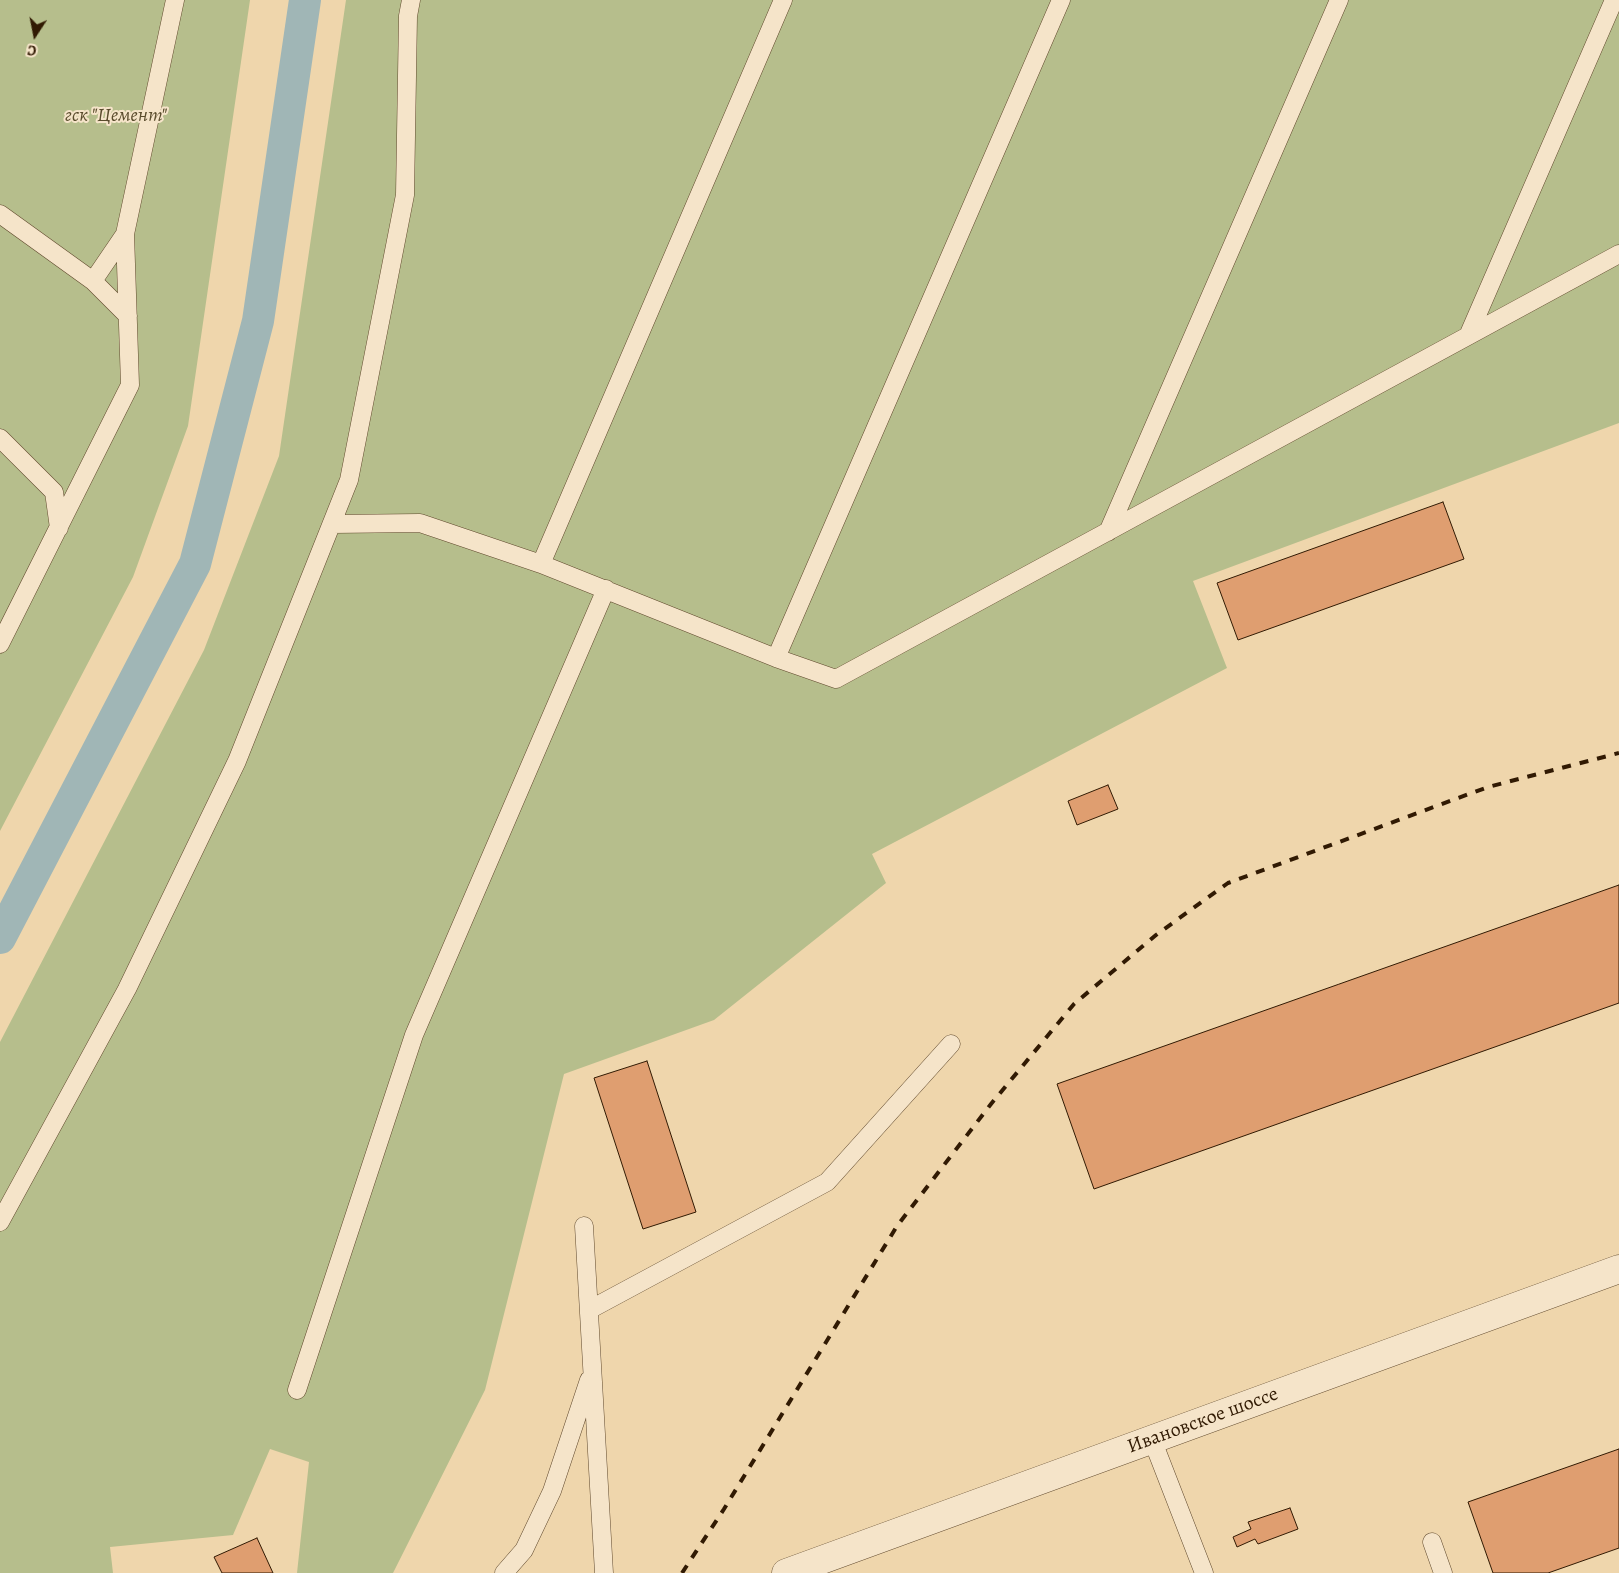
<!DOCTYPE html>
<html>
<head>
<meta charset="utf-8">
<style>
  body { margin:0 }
  #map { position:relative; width:1619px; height:1573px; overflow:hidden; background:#efd6ac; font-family:Alegreya,serif }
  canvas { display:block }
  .north { position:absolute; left:10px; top:10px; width:50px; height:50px; -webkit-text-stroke:4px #f5e4c9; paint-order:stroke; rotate:191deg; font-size:14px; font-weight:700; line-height:20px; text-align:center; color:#311a03 }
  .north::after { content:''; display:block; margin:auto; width:18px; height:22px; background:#311a03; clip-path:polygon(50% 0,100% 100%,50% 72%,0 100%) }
</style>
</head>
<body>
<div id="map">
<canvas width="1619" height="1573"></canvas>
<div class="north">С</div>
</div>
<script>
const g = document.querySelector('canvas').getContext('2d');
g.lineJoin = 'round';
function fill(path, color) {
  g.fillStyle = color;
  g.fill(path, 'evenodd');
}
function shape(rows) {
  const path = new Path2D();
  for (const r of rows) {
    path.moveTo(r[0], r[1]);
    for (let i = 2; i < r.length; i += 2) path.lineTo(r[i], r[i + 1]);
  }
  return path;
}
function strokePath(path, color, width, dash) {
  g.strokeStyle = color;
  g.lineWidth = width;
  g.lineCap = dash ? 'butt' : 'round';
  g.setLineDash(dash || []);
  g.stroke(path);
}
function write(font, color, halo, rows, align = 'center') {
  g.font = font + ' Alegreya,serif';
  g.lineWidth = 4;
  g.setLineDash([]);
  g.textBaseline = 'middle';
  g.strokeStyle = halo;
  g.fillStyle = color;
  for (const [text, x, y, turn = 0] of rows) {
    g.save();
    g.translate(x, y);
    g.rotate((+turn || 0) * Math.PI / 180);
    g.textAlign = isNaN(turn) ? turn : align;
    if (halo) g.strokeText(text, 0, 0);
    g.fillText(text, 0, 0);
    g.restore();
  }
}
const green = shape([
  [0,0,250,0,188,426,133,577,0,831],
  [346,0,1619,0,1619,423,1193,581,1227,668,872,854,886,883,714,1020,564,1074,485,1390,393,1573,297,1573,309,1462,270,1449,233,1535,110,1547,113,1573,0,1573,0,1042,204,650,279,456]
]);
const canal = shape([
  [0,938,195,564,258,321,305,0]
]);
const building = shape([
  [1443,502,1464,559,1238,640,1217,583,1443,502],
  [1108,785,1118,809,1077,825,1068,801,1108,785],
  [1619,885,1619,1003,1094,1189,1057,1084,1619,885],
  [647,1061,696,1212,643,1229,594,1078,647,1061],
  [1619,1449,1619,1548,1548,1573,1493,1573,1468,1502,1619,1449],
  [1290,1508,1298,1529,1258,1544,1255,1539,1237,1547,1233,1537,1251,1529,1248,1522,1290,1508],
  [257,1538,273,1573,222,1573,214,1557,257,1538]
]);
const service = shape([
  [0,214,93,281,128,316],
  [93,281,125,234],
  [1468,336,1614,0],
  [0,438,54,492,59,528],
  [332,524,420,523,541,564,776,658,836,679,1619,254],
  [1108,532,1339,0],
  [541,564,783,0],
  [0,644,130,385,125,234,175,0],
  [776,658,1061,0],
  [0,1222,127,989,237,761,349,480,405,195,408,16,411,0],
  [584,1226,604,1573],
  [589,1310,827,1182,951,1044],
  [297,1390,414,1035,606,589],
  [1152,1439,1204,1573],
  [1432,1542,1443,1573],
  [504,1573,524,1550,552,1491,589,1380]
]);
const tertiary = shape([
  [786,1573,1619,1269]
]);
const rail = shape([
  [682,1573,724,1509,897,1226,991,1104,1074,1004,1156,935,1228,883,1488,787,1619,753]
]);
const parkNames = [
  ["гск \"Цемент\"",116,116]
];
const streetNames = [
  ["Ивановское шоссе",1203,1421,-20]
];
fill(green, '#b6be8c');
strokePath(canal, '#a0b6b6', 32);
fill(building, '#df9e70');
strokePath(building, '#311a03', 1);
strokePath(service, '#60492d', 19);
strokePath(tertiary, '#60492d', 29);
strokePath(service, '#f5e4c9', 18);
strokePath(tertiary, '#f5e4c9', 28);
strokePath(rail, '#311a03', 4, [9, 9]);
write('italic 20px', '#594b2c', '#f5e4c9', parkNames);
write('20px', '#311a03', '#f5e4c9', streetNames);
</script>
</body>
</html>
